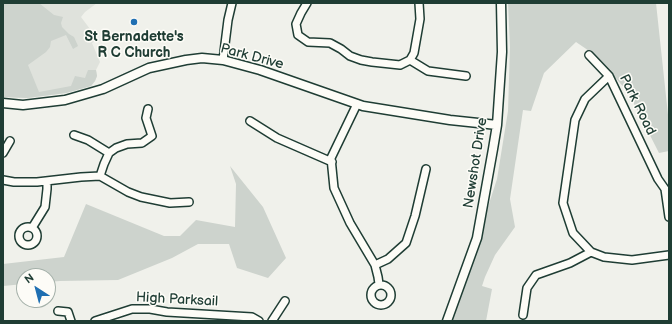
<!DOCTYPE html>
<html>
<head>
<meta charset="utf-8">
<style>
  body { margin:0 }
  #map { position:relative; width:672px; height:324px; overflow:hidden; background:#f0f1eb; font-family:"Balsamiq Sans",sans-serif }
  canvas { display:block }
  .frame { position:absolute; inset:0; border:4px solid #1f3d34; pointer-events:none }
  .north { position:absolute; left:16px; top:268px; width:40px; height:40px; box-sizing:border-box; background:#fdfcf7; border:1px solid #a4b0a9; border-radius:50%; rotate:324deg; font-size:11px; font-weight:700; line-height:16px; text-align:center; color:#1f3d34 }
  .north::after { content:''; display:block; margin:auto; width:14px; height:18px; background:#1f6fb2; clip-path:polygon(50% 0,100% 100%,50% 72%,0 100%) }
</style>
</head>
<body>
<div id="map">
<canvas width="672" height="324"></canvas>
<div class="frame"></div>
<div class="north">N</div>
</div>
<script>
const g = document.querySelector('canvas').getContext('2d');
g.lineJoin = 'round';
function fill(path, color) {
  g.fillStyle = color;
  g.fill(path, 'evenodd');
}
function shape(rows) {
  const path = new Path2D();
  for (const r of rows) {
    if (r.length === 3) {
      path.moveTo(r[0] + r[2], r[1]);
      path.arc(r[0], r[1], r[2], 0, 2 * Math.PI);
      continue;
    }
    path.moveTo(r[0], r[1]);
    for (let i = 2; i < r.length; i += 2) path.lineTo(r[i], r[i + 1]);
  }
  return path;
}
function strokePath(path, color, width, dash) {
  g.strokeStyle = color;
  g.lineWidth = width;
  g.lineCap = dash ? 'butt' : 'round';
  g.setLineDash(dash || []);
  g.stroke(path);
}
function write(font, color, halo, rows, align = 'center') {
  g.font = font + ' "Balsamiq Sans",sans-serif';
  g.lineWidth = 3;
  g.setLineDash([]);
  g.textBaseline = 'middle';
  g.strokeStyle = halo;
  g.fillStyle = color;
  for (const [text, x, y, turn = 0] of rows) {
    g.save();
    g.translate(x, y);
    g.rotate((+turn || 0) * Math.PI / 180);
    g.textAlign = isNaN(turn) ? turn : align;
    if (halo) g.strokeText(text, 0, 0);
    g.fillText(text, 0, 0);
    g.restore();
  }
}
const built = shape([
  [3,3,97,3,85,12,81,17,90,29,94,42,92,43,100,62,96,70,97,76,95,81,91,86,66,93,27,98,3,97]
]);
const green = shape([
  [3,3,39,3,54,15,63,17,61,23,62,27,69,34,74,37,78,46,73,49,66,35,51,41,50,47,46,52,28,65,39,92,71,86,75,76,85,78,88,70,96,70,97,76,95,81,91,86,66,93,27,98,3,97],
  [508,3,656,3,669,124,669,151,659,153,628,92,595,55,576,42,544,73,531,111,523,110,510,199,515,227,495,255,485,277,482,286,492,289,486,321,451,321,497,179,508,111,510,47],
  [230,166,263,207,286,258,268,278,237,268,229,244,198,244,172,258,118,280,60,281,48,282,48,276,24,276,24,284,3,286,3,264,64,257,86,204,164,236,180,236,196,220,235,227,236,184]
]);
const minor = shape([
  [307,3,301,13,296,24,298,35,308,42,330,43,341,49,350,56,361,60,372,62,400,65,410,60,414,53,420,19,419,3],
  [589,55,609,76,658,179,665,189,669,217],
  [223,60,228,20,232,3],
  [410,60,428,71,466,76],
  [609,76,585,99,575,120,563,203,573,233,591,252,604,257,632,260,669,255],
  [357,104,331,158,334,188,350,223,375,265,378,277,379,284],
  [250,121,277,138,332,162],
  [74,135,88,140,109,153],
  [3,153,10,141],
  [100,176,128,192,141,197,170,203,189,202],
  [3,180,14,182,37,182,81,177,100,176,104,164,109,153,116,148,127,144,142,143,152,136,146,118,148,109],
  [28,236,9],
  [32,228,45,207,47,189,47,182],
  [375,265,388,259,406,243,415,216,426,169],
  [381,295,10],
  [58,311,68,312,71,321],
  [523,315,527,288,536,275,570,263,591,252],
  [95,321,132,309,150,309,167,312,252,317,259,321],
  [272,321,285,301]
]);
const tertiary = shape([
  [3,103,23,105,65,100,103,89,149,68,186,60,202,58,223,60,260,70,363,106,450,120,497,125],
  [447,321,477,238,493,149,497,125,502,52,501,3]
]);
const markers = [
  [134,22,4,"#1f6fb2"]
];
const poiNames = [
  ["St Bernadette's",134,37],
  ["R C Church",134,53]
];
const streetNames = [
  ["Park Drive",252,57,15],
  ["Park Road",637,105,64],
  ["Newshot Drive",476,163,-81],
  ["High Parksail",177,300,3]
];
fill(built, '#dfe2dc');
fill(green, '#cdd3cd');
strokePath(minor, '#1f3d34', 10);
strokePath(tertiary, '#1f3d34', 11);
strokePath(minor, '#fdfcf7', 7);
strokePath(tertiary, '#fdfcf7', 8);
for (const [x, y, r, color] of markers) {
  const dot = new Path2D();
  dot.arc(x, y, r, 0, 2 * Math.PI);
  g.fillStyle = color;
  g.fill(dot);
  strokePath(dot, '#fdfcf7', 1.5);
}
write('bold 14px', '#1f3d34', '#fdfcf7', poiNames);
write('14px', '#1f3d34', '#fdfcf7', streetNames);
</script>
</body>
</html>
